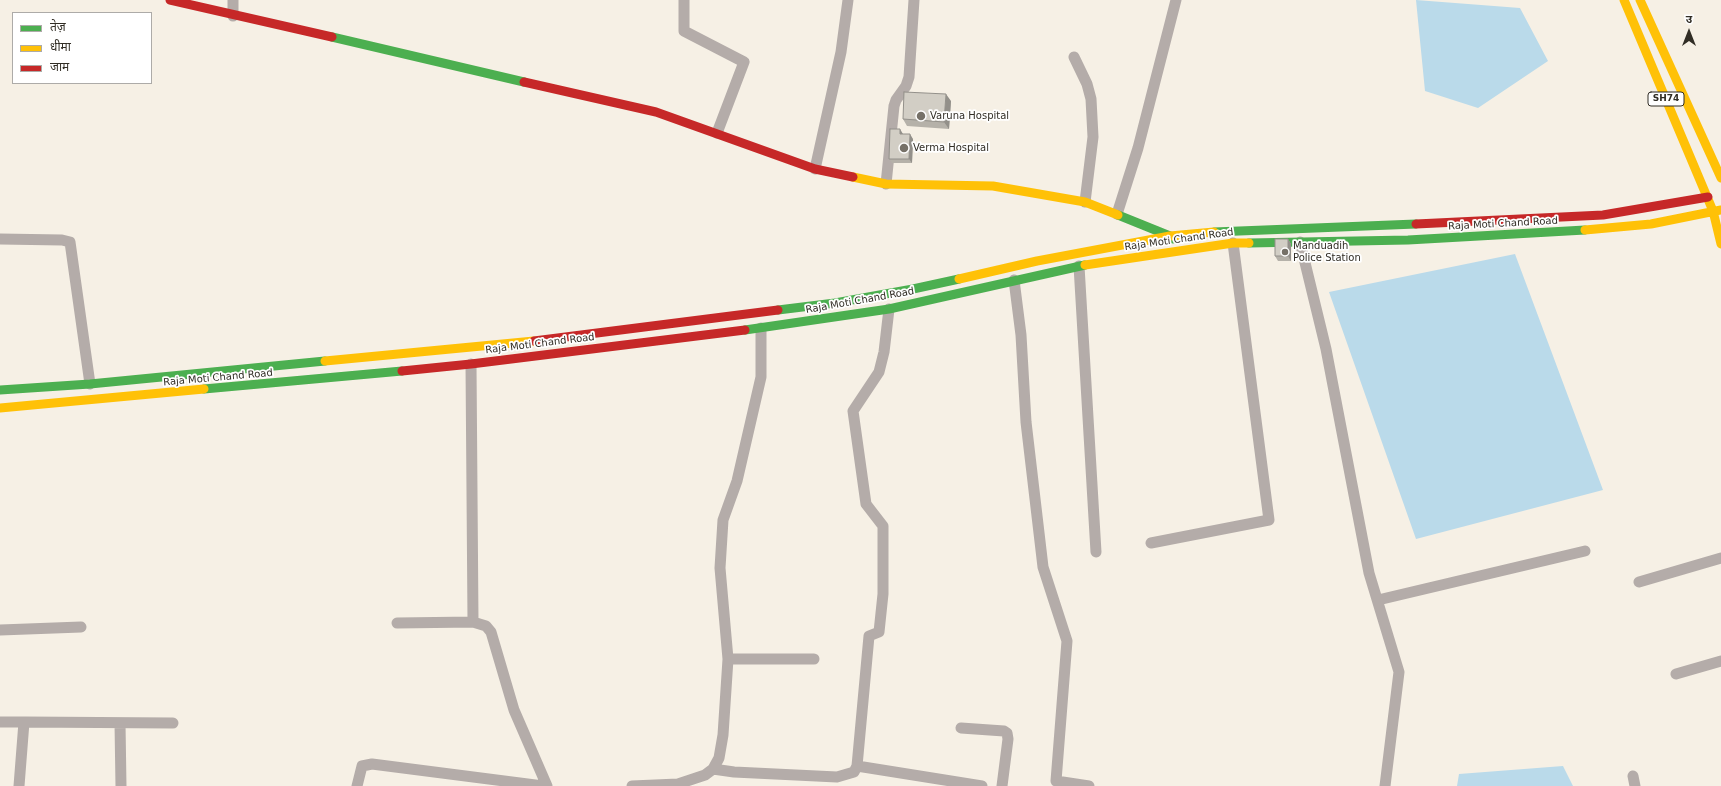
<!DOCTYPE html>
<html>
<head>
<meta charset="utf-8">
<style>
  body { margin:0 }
  #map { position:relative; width:1721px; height:786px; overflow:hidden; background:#f6f0e5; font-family:"DejaVu Sans","Noto Sans Devanagari",sans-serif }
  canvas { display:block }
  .legend { position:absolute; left:12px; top:12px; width:140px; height:72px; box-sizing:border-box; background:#fff; border:1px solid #adaba8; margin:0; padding:5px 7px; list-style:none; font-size:12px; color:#312d25 }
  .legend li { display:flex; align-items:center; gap:8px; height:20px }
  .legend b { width:20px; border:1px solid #adaba8 }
  .north { position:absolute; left:1669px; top:12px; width:40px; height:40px; -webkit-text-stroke:3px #fff; paint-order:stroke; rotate:0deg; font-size:11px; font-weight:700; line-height:16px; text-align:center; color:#312d25 }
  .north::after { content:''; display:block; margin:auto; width:14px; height:18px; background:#312d25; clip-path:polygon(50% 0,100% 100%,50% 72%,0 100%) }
</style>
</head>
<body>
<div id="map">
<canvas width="1721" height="786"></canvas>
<ul class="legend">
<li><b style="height:5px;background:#4caf50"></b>तेज़</li>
<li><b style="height:5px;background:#ffc107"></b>धीमा</li>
<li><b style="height:5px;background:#c62828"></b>जाम</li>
</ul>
<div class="north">उ</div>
</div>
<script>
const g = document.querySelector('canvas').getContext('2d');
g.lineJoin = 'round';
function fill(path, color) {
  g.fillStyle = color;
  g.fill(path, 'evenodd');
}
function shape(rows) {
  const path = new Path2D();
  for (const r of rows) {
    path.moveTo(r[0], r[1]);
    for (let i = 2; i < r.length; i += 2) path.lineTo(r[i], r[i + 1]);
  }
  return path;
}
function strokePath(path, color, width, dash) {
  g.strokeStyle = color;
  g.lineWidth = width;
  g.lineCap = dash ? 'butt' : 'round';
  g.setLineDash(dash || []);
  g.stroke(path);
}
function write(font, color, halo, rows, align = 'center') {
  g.font = font + ' "DejaVu Sans",sans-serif';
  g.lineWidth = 3.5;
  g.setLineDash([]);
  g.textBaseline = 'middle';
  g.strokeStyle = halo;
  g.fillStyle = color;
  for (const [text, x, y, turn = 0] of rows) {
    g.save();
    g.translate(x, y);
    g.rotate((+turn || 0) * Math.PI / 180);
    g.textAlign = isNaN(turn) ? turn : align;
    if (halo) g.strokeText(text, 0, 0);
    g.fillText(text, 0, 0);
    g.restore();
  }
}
const water = shape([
  [1416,0,1520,8,1548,61,1478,108,1425,91],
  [1515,254,1603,490,1416,539,1329,292],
  [1563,766,1573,786,1457,786,1459,774]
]);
const street = shape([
  [684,0,684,31,744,62,717,133],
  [233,16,233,0],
  [1074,57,1087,84,1091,99,1093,137,1085,202],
  [815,169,841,52,848,0],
  [886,184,894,106,896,100,906,86,909,77,914,0],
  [1117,214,1138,148,1176,0],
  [0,239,62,240,70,242,90,384],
  [1300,242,1326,349,1369,573,1399,672,1385,786],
  [1079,266,1096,552],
  [1014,280,1021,335,1026,422,1043,567,1067,641,1056,781,1089,786],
  [471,364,473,622],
  [1151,543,1269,520,1233,243],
  [1639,582,1721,558],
  [1378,600,1585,551],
  [397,623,473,622,486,626,491,632,514,710,547,786],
  [0,630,81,627],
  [728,659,814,659],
  [1676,674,1721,661],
  [0,722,24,722,19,786],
  [24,722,173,723],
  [120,723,121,786],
  [961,728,1004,731,1007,733,1008,739,1002,786],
  [857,766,982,786],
  [713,769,734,772,837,777,854,772,857,766,869,636,879,632,883,594,883,526,866,504,853,411,879,372,884,352,889,309],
  [1633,776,1635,786],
  [357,786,362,766,372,764,543,786],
  [632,786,678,784,705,775,713,769,719,758,723,735,728,659,720,568,723,520,737,481,761,377,761,328]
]);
const fast = shape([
  [332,37,524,82],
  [1118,215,1170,236,1173,239],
  [1214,232,1416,224],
  [1249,243,1408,240,1585,230],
  [778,310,835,303,913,289,959,279],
  [745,330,889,309,1085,265],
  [204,389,402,371],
  [0,390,90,384,325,361]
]);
const slow = shape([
  [1624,0,1713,211,1721,244],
  [1640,0,1721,178],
  [853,177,886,184,993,186,1085,202,1118,215],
  [1585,230,1651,224,1721,210],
  [1085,265,1233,243,1249,243],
  [959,279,1037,261,1170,236,1214,232],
  [325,361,534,341],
  [0,408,204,389]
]);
const jam = shape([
  [170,0,332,37],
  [524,82,656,112,815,169,853,177],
  [1416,224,1603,215,1708,197],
  [534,341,778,310],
  [402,371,471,364,745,330]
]);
const wall = shape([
  [951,101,949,129,907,126,903,119],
  [903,134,913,139,912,163,892,163,889,159],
  [1288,239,1291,244,1291,261,1278,261,1275,256]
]);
const shadedWall = shape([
  [946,94,951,101,949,129,944,122],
  [900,129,903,134,900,134],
  [910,134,913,139,912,163,909,159],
  [1288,239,1291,244,1291,261,1288,256]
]);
const building = shape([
  [904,92,946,94,944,122,903,119,904,92],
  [890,129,900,129,900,134,910,134,909,159,889,159,890,129],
  [1275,239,1288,239,1288,256,1275,256,1275,239]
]);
const markers = [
  [921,116,5,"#767168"],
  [904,148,5,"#767168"],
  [1285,252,4,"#767168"]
];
const shields = [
  [1666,99,36]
];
const shieldNames = [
  ["SH74",1666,99]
];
const poiNames = [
  ["Varuna Hospital",930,116],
  ["Verma Hospital",913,148],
  ["Manduadih",1293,246],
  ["Police Station",1293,258]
];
const streetNames = [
  ["Raja Moti Chand Road",1503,224,-3],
  ["Raja Moti Chand Road",1179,240,-8],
  ["Raja Moti Chand Road",860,301,-10],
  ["Raja Moti Chand Road",540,344,-7],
  ["Raja Moti Chand Road",218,378,-5]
];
fill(water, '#badaea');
strokePath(street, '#b4aca9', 11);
strokePath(fast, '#4caf50', 9);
strokePath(slow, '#ffc107', 9);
strokePath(jam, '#c62828', 9);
fill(wall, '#b5b1a9');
fill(shadedWall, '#93908a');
fill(building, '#d2cec5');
strokePath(building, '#93908a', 1);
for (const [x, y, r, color] of markers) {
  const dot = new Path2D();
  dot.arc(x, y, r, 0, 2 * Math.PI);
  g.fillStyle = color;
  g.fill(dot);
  strokePath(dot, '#fff', 1.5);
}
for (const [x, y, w] of shields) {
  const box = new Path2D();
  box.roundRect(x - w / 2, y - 7, w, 14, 3);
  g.fillStyle = '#fff';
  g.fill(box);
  strokePath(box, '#312d25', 1);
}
write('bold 9px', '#312d25', null, shieldNames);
write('10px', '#312d25', '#fff', poiNames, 'left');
write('10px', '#312d25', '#fff', streetNames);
</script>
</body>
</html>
